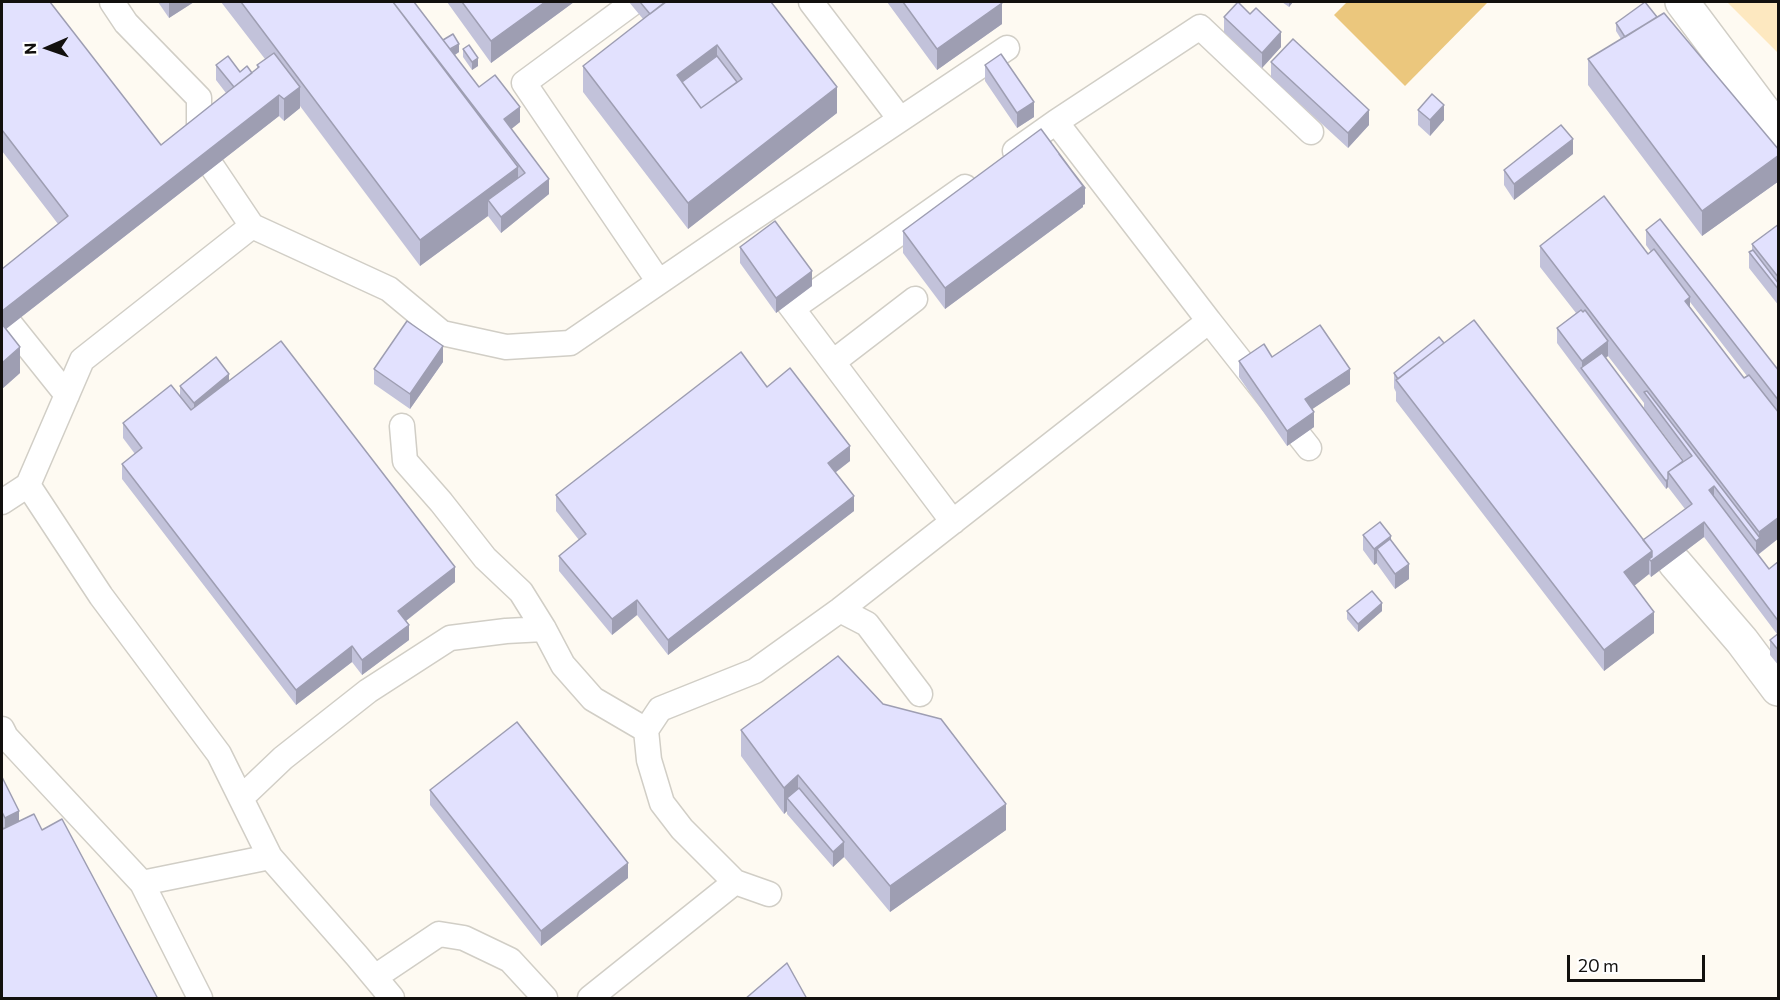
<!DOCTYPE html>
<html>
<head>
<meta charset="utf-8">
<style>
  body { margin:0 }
  #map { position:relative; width:1780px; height:1000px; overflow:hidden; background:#fefaf2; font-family:Commissioner,sans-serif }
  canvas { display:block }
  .frame { position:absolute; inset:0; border:3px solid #12100e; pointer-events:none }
  .north { position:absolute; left:18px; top:18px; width:60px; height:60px; -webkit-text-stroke:4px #fff; paint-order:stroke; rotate:268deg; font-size:16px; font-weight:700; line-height:24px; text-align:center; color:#12100e }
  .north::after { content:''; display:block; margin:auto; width:21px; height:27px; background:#12100e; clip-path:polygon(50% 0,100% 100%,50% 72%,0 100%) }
  .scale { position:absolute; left:1567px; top:955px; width:138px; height:27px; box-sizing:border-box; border:3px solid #12100e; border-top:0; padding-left:8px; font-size:18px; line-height:21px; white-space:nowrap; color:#12100e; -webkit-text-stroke:4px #fff; paint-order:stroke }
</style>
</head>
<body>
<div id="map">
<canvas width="1780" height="1000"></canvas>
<div class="frame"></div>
<div class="north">N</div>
<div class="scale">20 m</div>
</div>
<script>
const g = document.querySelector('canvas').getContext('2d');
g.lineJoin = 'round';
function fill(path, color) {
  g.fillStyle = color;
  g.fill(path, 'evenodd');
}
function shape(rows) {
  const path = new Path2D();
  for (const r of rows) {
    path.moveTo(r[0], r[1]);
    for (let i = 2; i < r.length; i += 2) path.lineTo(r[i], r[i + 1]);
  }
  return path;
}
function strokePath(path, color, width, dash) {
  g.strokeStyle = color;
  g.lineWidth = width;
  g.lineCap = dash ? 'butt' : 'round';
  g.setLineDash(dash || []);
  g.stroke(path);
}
const green = shape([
  [1727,2,1778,2,1778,53]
]);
const water = shape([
  [1347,2,1488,2,1405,86,1334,15]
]);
const lane = shape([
  [112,2,126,23,199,98,199,136],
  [634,2,524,83,659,282],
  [811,2,900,119],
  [1056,122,1209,321],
  [1015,151,1056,122,1200,27,1311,132],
  [213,168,252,226],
  [783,296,953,522],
  [793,308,965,187],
  [11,325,67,395],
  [833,362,915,299],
  [402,426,405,461,441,502,485,558,521,592,544,629,563,665,593,699,646,730],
  [28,485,82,360,252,226,389,289,442,333,506,347,570,343,735,230,1007,48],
  [2,502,28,485,101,596,219,754,270,857],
  [840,610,867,624,920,694],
  [2,729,6,737,142,883],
  [241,798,283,758,368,691,450,638,506,631,544,629],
  [735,882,682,829,662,803,649,760,646,730,660,709,755,671,840,610,1209,321,1309,448],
  [375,977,439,934,464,938,510,960,545,998],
  [200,998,142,883,270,857,357,956,392,998],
  [590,998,735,882,769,894]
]);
const street = shape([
  [1682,2,1778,130],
  [1675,563,1742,641,1778,689]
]);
const wall = shape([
  [2,2,161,145,226,93,216,80,216,65,240,72,252,73,257,69,257,65,265,59,221,2,417,2,415,3,443,40,459,52,455,55,479,87,520,122,511,129,549,194,501,233,488,216,420,266,300,106,300,108,284,121,279,116,6,329,20,373,2,389,2,269,58,224,2,151],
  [158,2,194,2,169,18],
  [447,2,574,2,491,63],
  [629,2,771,2,837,113,688,229,583,92,583,66,643,19],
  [887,2,1001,2,1002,24,937,70],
  [1282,2,1293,2,1289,7],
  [1224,17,1281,47,1262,68,1224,32],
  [1657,17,1779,150,1779,181,1702,236,1588,85,1588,59,1621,39,1616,31,1616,23],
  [463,49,478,66,472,70,463,57],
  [1271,62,1369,125,1348,148,1271,77],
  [985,65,1034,117,1017,128,985,81],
  [1418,110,1444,120,1430,136,1418,125],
  [1573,154,1514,200,1504,185,1504,170],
  [1085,204,1083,205,1083,207,945,309,903,253,903,231],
  [1779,224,1779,306,1749,268,1749,252,1752,250,1752,244],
  [1646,230,1779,371,1779,538,1758,555,1769,569,1779,561,1779,666,1770,655,1770,640,1777,634,1704,537,1651,577,1649,574,1634,586,1654,633,1604,671,1396,401,1396,392,1394,388,1394,373,1444,343,1643,540,1685,509,1668,487,1666,489,1557,343,1557,328,1576,313,1540,267,1540,246,1648,254,1651,252,1646,245],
  [1690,302,1747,376,1744,378,1690,307],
  [1608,356,1644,403,1644,408,1684,461,1683,461,1606,358],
  [740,247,812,286,776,313,740,263],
  [1272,357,1350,384,1312,409,1314,427,1287,446,1239,377,1239,361],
  [443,362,410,409,374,384,374,369],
  [229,380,455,582,406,621,409,640,362,675,352,662,296,705,122,479,122,464,135,454,123,438,123,423,180,396,180,386],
  [767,387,850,461,835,473,854,511,668,655,637,615,612,635,559,571,559,556,579,540,556,511,556,495],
  [1363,535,1391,540,1409,579,1395,589,1377,564,1377,563,1374,565,1363,550],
  [1347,611,1382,611,1358,632,1347,619],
  [883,704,1006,830,890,912,844,857,833,867,787,814,787,811,784,814,741,756,741,730],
  [2,777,19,821,42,830,2,999],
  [430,790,628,878,541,946,430,805]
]);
const shadedWall = shape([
  [171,2,194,2,169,18,169,3],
  [545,2,574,2,491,63,491,41],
  [1289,2,1293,2,1289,7],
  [1002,3,1002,24,937,70,937,49],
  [1281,32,1281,47,1262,68,1262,53],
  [459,44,459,52,447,60,447,52],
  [717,45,717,71,684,95,677,75],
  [478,58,478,66,472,70,472,62],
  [300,87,300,108,284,121,284,99],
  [837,87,837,113,688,229,688,203],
  [279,95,279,116,2,332,2,311],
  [1034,102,1034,117,1017,128,1017,113],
  [1444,105,1444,120,1430,136,1430,120],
  [520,107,520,122,504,135,504,119],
  [1369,110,1369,125,1348,148,1348,133],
  [1573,139,1573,154,1514,200,1514,184],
  [1779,155,1779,181,1702,236,1702,211],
  [518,167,518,193,488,200,488,216,420,266,420,240],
  [549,179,549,194,501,233,501,217],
  [1083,186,1085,188,1085,204,1083,205,1083,207,945,309,945,288],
  [812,271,812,286,776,313,776,298],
  [1690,297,1690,318,1685,301],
  [1608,341,1608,356,1585,373,1582,368,1582,361],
  [443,346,443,362,410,409,410,394],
  [20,347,20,373,2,389,2,363],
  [1350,369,1350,384,1305,414,1305,399],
  [229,374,229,389,194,418,194,403],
  [1314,412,1314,427,1287,446,1287,431],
  [850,446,850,461,828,478,828,463],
  [1668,479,1668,487,1666,489,1666,481],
  [1714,486,1714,501,1709,490],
  [854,496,854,511,668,655,668,640],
  [1779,517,1779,538,1756,556,1756,541,1759,539,1759,532],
  [1704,522,1704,537,1651,577,1651,561,1649,559,1649,574,1624,594,1624,572,1652,551],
  [1391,536,1391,552,1377,549,1377,563,1374,565,1374,549],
  [1409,564,1409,579,1395,589,1395,574],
  [455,567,455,582,398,627,398,611],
  [637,600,637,615,612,635,612,619],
  [1382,603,1382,611,1358,632,1358,624],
  [1654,612,1654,633,1604,671,1604,650],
  [409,625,409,640,362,675,362,660],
  [352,646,352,662,296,705,296,690],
  [798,775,798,801,787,798,787,811,784,814,784,788],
  [1006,804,1006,830,890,912,890,886],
  [19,811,19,826,5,834,5,818],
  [844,842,844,857,833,867,833,852],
  [628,863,628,878,541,946,541,931]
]);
const building = shape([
  [2,2,50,2,161,145,259,67,257,65,274,53,300,87,284,99,279,95,2,311,2,269,68,216,2,130,2,2],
  [241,2,393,2,518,167,420,240,241,2],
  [393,2,414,2,479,87,495,75,520,107,504,119,549,179,501,217,488,200,525,173,393,2],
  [462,2,545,2,491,41,462,2],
  [640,2,666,2,650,14,640,2],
  [665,2,771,2,837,87,688,203,583,66,665,2],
  [717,45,742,79,701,108,677,75,717,45],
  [903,2,1001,2,1002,3,937,49,903,2],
  [1238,2,1250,14,1256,8,1281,32,1262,53,1224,17,1238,2],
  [1645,2,1657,17,1625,37,1616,23,1645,2],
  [1664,13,1779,150,1779,155,1702,211,1588,59,1664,13],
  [453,34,459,44,450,49,443,40,453,34],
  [1293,39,1369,110,1348,133,1271,62,1293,39],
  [469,45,478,58,472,62,463,49,469,45],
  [1001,54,1034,102,1017,113,985,65,1001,54],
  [228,56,240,72,247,66,252,73,234,87,216,65,228,56],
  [717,56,737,82,701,108,682,82,717,56],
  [1432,94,1444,105,1430,120,1418,110,1432,94],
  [1561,125,1573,139,1514,184,1504,170,1561,125],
  [1041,129,1083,186,945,288,903,231,1041,129],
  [1059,154,1085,188,1083,190,1083,186,1059,154],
  [1604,196,1648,254,1654,249,1690,297,1685,301,1744,378,1749,375,1779,413,1779,517,1759,532,1540,246,1604,196],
  [1660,219,1779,371,1779,401,1646,230,1660,219],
  [775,221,812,271,776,298,740,247,775,221],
  [1779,224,1779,278,1752,244,1779,224],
  [1753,250,1779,284,1779,290,1749,252,1753,250],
  [1581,310,1583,312,1585,310,1608,341,1582,361,1557,328,1581,310],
  [1474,320,1652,551,1624,572,1654,612,1604,650,1396,380,1474,320],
  [407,321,443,346,410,394,374,369,407,321],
  [2,324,20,347,2,363,2,324],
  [1320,325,1350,369,1305,399,1314,412,1287,431,1239,361,1264,344,1272,357,1320,325],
  [1439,337,1444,343,1398,379,1394,373,1439,337],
  [281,341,455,567,398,611,409,625,362,660,352,646,296,690,122,464,142,448,123,423,171,385,191,410,281,341],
  [741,352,767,387,790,368,850,446,828,463,854,496,668,640,637,600,612,619,559,556,586,534,556,495,741,352],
  [1602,353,1683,461,1668,472,1668,479,1666,481,1581,368,1602,353],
  [216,357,229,374,194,403,180,386,216,357],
  [1647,391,1760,538,1756,541,1714,486,1709,490,1769,569,1779,561,1779,622,1704,522,1651,561,1649,559,1652,557,1652,551,1643,540,1692,504,1668,472,1692,456,1644,392,1647,391],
  [1380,522,1391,536,1374,549,1363,535,1380,522],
  [1390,539,1409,564,1395,574,1377,549,1390,539],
  [1372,591,1382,603,1358,624,1347,611,1372,591],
  [1779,633,1779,651,1770,640,1779,633],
  [838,656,883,704,941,719,1006,804,890,886,798,775,784,788,741,730,838,656],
  [517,722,628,863,541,931,430,790,517,722],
  [2,777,19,811,5,818,2,812,2,777],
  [799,788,844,842,833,852,787,798,799,788],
  [34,814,42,830,62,819,158,999,2,999,2,826,3,829,34,814],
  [787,963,807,999,745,999,787,963]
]);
fill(green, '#fde8c0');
fill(water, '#ebc77d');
strokePath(lane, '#d1cec6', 27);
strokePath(street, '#d1cec6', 36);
strokePath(lane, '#fff', 24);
strokePath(street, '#fff', 33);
fill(wall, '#c2c2da');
fill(shadedWall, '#9e9eb2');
fill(building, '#e2e1fe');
strokePath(building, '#9e9eb2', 1.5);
</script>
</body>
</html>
